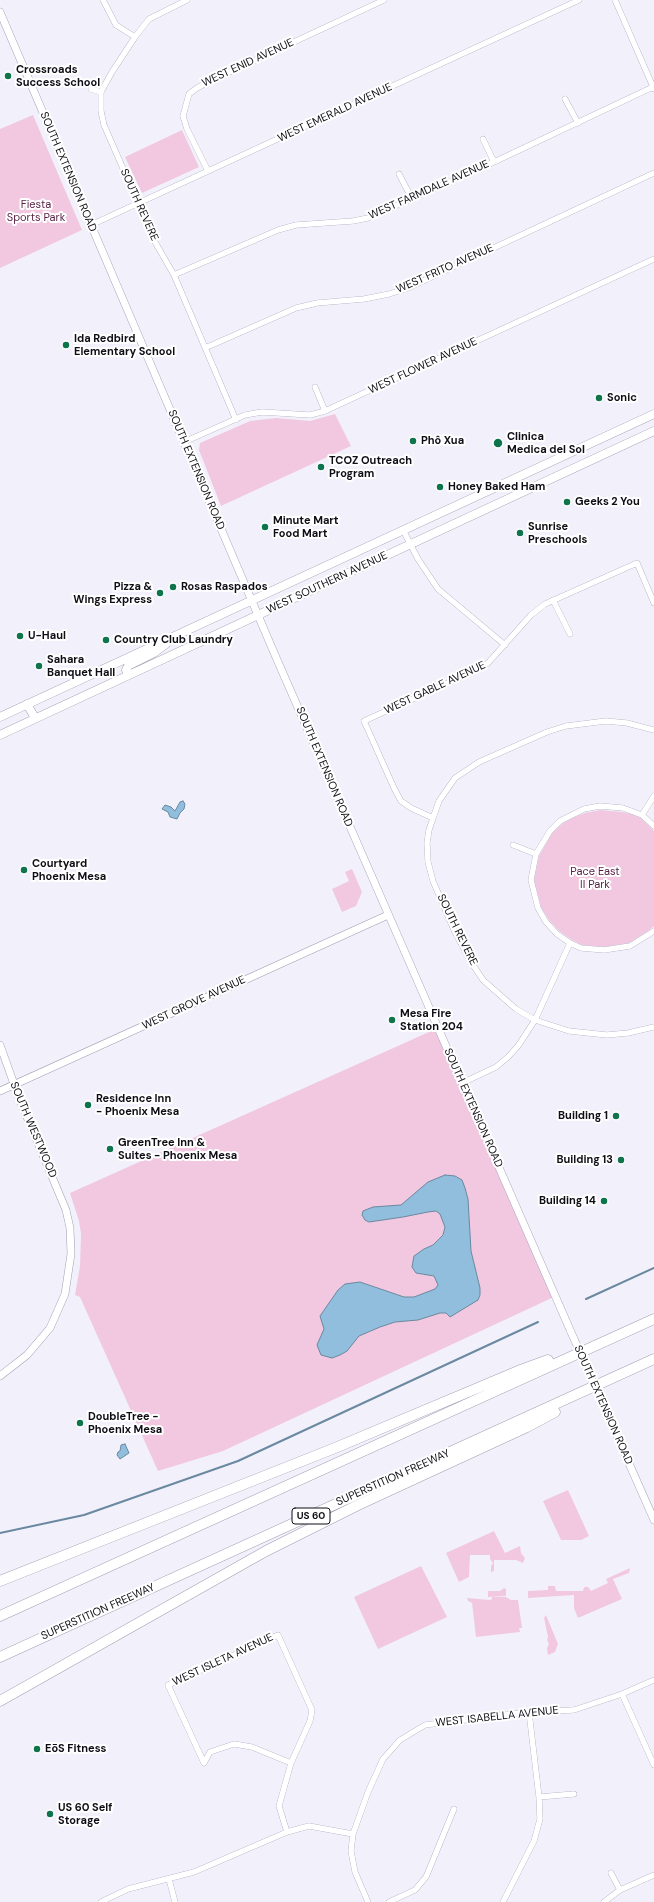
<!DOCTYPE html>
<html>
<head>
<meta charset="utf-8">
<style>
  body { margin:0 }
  canvas { display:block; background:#f2f1fb }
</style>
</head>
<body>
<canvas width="654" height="1902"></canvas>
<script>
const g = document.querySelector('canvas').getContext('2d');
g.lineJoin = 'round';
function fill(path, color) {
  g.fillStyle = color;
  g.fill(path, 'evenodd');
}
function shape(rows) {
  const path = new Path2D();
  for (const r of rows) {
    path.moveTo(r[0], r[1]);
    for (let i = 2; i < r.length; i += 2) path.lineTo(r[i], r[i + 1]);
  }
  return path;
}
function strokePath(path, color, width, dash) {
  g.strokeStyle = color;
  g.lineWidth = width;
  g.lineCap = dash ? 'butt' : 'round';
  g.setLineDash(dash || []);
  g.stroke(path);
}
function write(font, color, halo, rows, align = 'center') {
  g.font = font + ' "DM Sans",sans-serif';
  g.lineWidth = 4;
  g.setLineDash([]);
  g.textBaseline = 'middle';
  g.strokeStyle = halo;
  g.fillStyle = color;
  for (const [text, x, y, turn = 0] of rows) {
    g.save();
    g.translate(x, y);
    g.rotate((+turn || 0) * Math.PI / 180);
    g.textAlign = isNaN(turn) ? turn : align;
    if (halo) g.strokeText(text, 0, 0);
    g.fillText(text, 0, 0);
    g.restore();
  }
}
const green = shape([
  [33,115,82,230,0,268,0,129],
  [182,130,199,167,142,193,125,157],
  [335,414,351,446,221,506,199,450,200,443,250,421,276,418,310,421],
  [600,810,622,812,631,814,641,818,654,831,654,926,648,931,629,943,604,947,582,945,572,940,559,931,549,920,541,907,534,880,539,856,552,833,562,824,572,818,585,813],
  [352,869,362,892,356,906,342,912,332,889,349,881,345,872],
  [438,1028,556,1296,223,1451,158,1471,80,1297,75,1295,80,1266,81,1234,79,1221,70,1193],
  [568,1490,589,1536,581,1540,561,1540,543,1501],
  [494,1531,505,1553,520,1546,521,1553,525,1558,523,1563,516,1560,494,1560,494,1571,491,1572,491,1566,493,1563,490,1559,490,1555,470,1555,469,1577,459,1582,446,1553],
  [421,1566,447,1617,378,1649,354,1597],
  [630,1568,629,1573,613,1579,622,1599,578,1618,574,1608,574,1595,528,1598,528,1591,548,1590,548,1586,555,1586,556,1591,583,1591,584,1587,588,1587,591,1591,608,1583,606,1579],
  [504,1588,506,1589,506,1596,488,1597,488,1591,500,1591],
  [492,1597,506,1597,511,1600,518,1600,522,1628,519,1628,520,1632,476,1637,472,1603,468,1601,467,1598,490,1600,492,1599],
  [546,1615,558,1644,555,1652,548,1655,547,1648,549,1644,547,1640,548,1637,544,1618]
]);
const water = shape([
  [183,801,185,804,184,809,180,813,177,819,170,817,168,812,162,809,165,805,171,807,175,811,180,802,183,801],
  [445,1175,455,1176,462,1180,465,1188,468,1199,471,1251,480,1288,480,1295,478,1300,450,1317,446,1313,440,1313,418,1320,395,1322,380,1327,359,1336,347,1351,340,1355,332,1358,321,1355,317,1345,324,1329,320,1316,338,1290,345,1284,360,1282,404,1297,414,1297,435,1289,438,1285,434,1276,416,1273,412,1267,414,1256,424,1249,433,1245,443,1235,445,1227,440,1214,436,1211,428,1212,403,1217,369,1222,365,1220,362,1215,363,1211,373,1207,401,1205,428,1182,445,1175],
  [125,1444,129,1453,120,1459,117,1455,118,1452,120,1451,121,1445,125,1444]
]);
const stream = shape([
  [586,1299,654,1268],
  [0,1533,84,1515,238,1461,538,1322]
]);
const minor = shape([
  [103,0,116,25,135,37,112,72,101,92,101,111,104,125,155,242,174,275,236,420],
  [615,0,654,89],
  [135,37,149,19,187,0],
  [91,89,101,92],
  [565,99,578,123],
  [483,139,494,162],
  [208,171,187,129,183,116,189,94,197,88,208,82,384,0],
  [399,174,412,199],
  [91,225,579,0],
  [174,275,278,230,296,225,353,221,368,218,494,162,653,87],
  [205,348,296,308,317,303,364,299,389,294,408,288,654,173],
  [315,387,325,411],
  [184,442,245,415,262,412,310,415,325,411,654,259],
  [403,530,418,559,438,589,505,645],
  [553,600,570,634],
  [654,603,637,563,545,604,531,615,488,663,459,678,364,721,394,788,401,801,411,808,433,818,429,830,427,843,428,862,433,881,454,930,471,962,483,980,516,1009,535,1020,569,1031,607,1035,628,1033,654,1027],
  [642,815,654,796],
  [433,818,439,801,455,778,479,762,547,732,566,726,606,721,627,723,654,730],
  [654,826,642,815,623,808,600,806,584,809,560,821,550,831,536,854,531,880,538,908,546,922,557,934,570,943,581,948,604,950,630,946,654,931],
  [513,845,536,854],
  [462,1083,496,1067,508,1057,518,1046,535,1020,570,943],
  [622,1694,654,1765],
  [204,1763,168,1685,278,1635,312,1710,310,1721,291,1763,279,1806,287,1832],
  [204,1763,210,1752,234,1744,252,1747,291,1763],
  [539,1797,574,1794],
  [611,1873,620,1890],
  [169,1879,175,1902],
  [101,1902,128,1889,194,1872,287,1832,309,1826,353,1834],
  [368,1902,355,1872,351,1851,353,1834,368,1792,383,1759,400,1740,425,1725,529,1712,574,1710,622,1694,654,1680],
  [389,1902,415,1890,426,1877,454,1809],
  [503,1902,534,1841,540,1819,539,1797,529,1712],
  [604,1902,620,1890,654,1875]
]);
const tertiary = shape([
  [0,12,275,655,571,1332],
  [0,1045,19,1098,66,1210,70,1228,71,1254,65,1294,50,1328,27,1355,0,1376],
  [0,1091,388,915],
  [605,1409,654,1520]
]);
const secondary = shape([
  [128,675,126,670,128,666,154,653,166,644],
  [27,704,35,718],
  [0,717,654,414],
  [0,735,654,431]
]);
const motorway = shape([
  [0,1581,335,1448,518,1371,548,1360],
  [0,1616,654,1319],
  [0,1657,654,1359],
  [0,1701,266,1551,358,1505,527,1427,555,1412]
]);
const tertiaryBridge = shape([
  [571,1332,605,1409]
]);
const markers = [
  [8,76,4,"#0d744c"],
  [66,345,4,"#0d744c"],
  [599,398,4,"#0d744c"],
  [413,441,4,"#0d744c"],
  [498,443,5,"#0d744c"],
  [321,467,4,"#0d744c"],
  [440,487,4,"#0d744c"],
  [567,502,4,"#0d744c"],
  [265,527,4,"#0d744c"],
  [520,533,4,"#0d744c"],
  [173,587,4,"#0d744c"],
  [160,593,4,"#0d744c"],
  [20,636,4,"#0d744c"],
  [106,640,4,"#0d744c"],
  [39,666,4,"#0d744c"],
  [24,870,4,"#0d744c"],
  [392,1020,4,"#0d744c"],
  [88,1105,4,"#0d744c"],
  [616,1116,4,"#0d744c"],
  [110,1149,4,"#0d744c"],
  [621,1160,4,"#0d744c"],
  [604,1201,4,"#0d744c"],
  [80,1423,4,"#0d744c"],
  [37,1749,4,"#0d744c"],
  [50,1814,4,"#0d744c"]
];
const shields = [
  [311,1516,38]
];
const shieldNames = [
  ["US 60",311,1516]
];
const streetNames = [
  ["WEST ENID AVENUE",248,63,-25],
  ["WEST EMERALD AVENUE",335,113,-25],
  ["SOUTH EXTENSION ROAD",68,172,67],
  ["WEST FARMDALE AVENUE",429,190,-24],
  ["SOUTH REVERE",139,205,66],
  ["WEST FRITO AVENUE",445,269,-24],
  ["WEST FLOWER AVENUE",423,366,-25],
  ["SOUTH EXTENSION ROAD",196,470,67],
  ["WEST SOUTHERN AVENUE",327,583,-25],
  ["WEST GABLE AVENUE",435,688,-25],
  ["SOUTH EXTENSION ROAD",324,767,67],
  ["SOUTH REVERE",457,930,64],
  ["WEST GROVE AVENUE",194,1003,-25],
  ["SOUTH EXTENSION ROAD",473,1108,66],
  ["SOUTH WESTWOOD",33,1130,67],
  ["SOUTH EXTENSION ROAD",603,1405,66],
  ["SUPERSTITION FREEWAY",393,1478,-24],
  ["SUPERSTITION FREEWAY",98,1612,-24],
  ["WEST ISLETA AVENUE",223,1660,-25],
  ["WEST ISABELLA AVENUE",497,1717,-6]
];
const poiNames = [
  ["Crossroads",16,70],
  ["Success School",16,83],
  ["Ida Redbird",74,339],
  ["Elementary School",74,352],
  ["Sonic",607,398],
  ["Clinica",507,437],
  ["Medica del Sol",507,450],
  ["Phô Xua",421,441],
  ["TCOZ Outreach",329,461],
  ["Program",329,474],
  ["Honey Baked Ham",448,487],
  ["Geeks 2 You",575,502],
  ["Minute Mart",273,521],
  ["Food Mart",273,534],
  ["Sunrise",528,527],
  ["Preschools",528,540],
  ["Pizza &",152,587,"right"],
  ["Wings Express",152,600,"right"],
  ["Rosas Raspados",181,587],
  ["U-Haul",28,636],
  ["Country Club Laundry",114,640],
  ["Sahara",47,660],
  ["Banquet Hall",47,673],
  ["Courtyard",32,864],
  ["Phoenix Mesa",32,877],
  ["Mesa Fire",400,1014],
  ["Station 204",400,1027],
  ["Residence Inn",96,1099],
  ["- Phoenix Mesa",96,1112],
  ["Building 1",608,1116,"right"],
  ["GreenTree Inn &",118,1143],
  ["Suites - Phoenix Mesa",118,1156],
  ["Building 13",613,1160,"right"],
  ["Building 14",596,1201,"right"],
  ["DoubleTree -",88,1417],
  ["Phoenix Mesa",88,1430],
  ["EōS Fitness",45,1749],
  ["US 60 Self",58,1808],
  ["Storage",58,1821]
];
const parkNames = [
  ["Fiesta",36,205],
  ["Sports Park",36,218],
  ["Pace East",595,872],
  ["II Park",595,885]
];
fill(green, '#f1c8e0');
fill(water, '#91bedc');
strokePath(water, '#6a89a0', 1);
strokePath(stream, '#6a89a0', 2);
strokePath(minor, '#9f9db3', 6);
strokePath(tertiary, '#9f9db3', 8);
strokePath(secondary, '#9f9db3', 9);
strokePath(motorway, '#9f9db3', 11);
strokePath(minor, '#fff', 5.5);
strokePath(tertiary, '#fff', 7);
strokePath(secondary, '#fff', 8);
strokePath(motorway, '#fff', 10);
strokePath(tertiaryBridge, '#9f9db3', 8, []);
strokePath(tertiaryBridge, '#fff', 7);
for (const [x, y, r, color] of markers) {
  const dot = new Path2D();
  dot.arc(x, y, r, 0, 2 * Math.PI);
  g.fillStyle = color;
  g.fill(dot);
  strokePath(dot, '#fff', 1.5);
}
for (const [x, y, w] of shields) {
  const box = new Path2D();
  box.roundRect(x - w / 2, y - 8, w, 16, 3);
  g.fillStyle = '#fff';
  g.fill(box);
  strokePath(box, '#0f0e15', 1);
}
write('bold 10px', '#0f0e15', null, shieldNames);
write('11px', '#0f0e15', '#fff', streetNames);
write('bold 11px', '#0f0e15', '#fff', poiNames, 'left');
write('11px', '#561f44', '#fff', parkNames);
</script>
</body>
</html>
